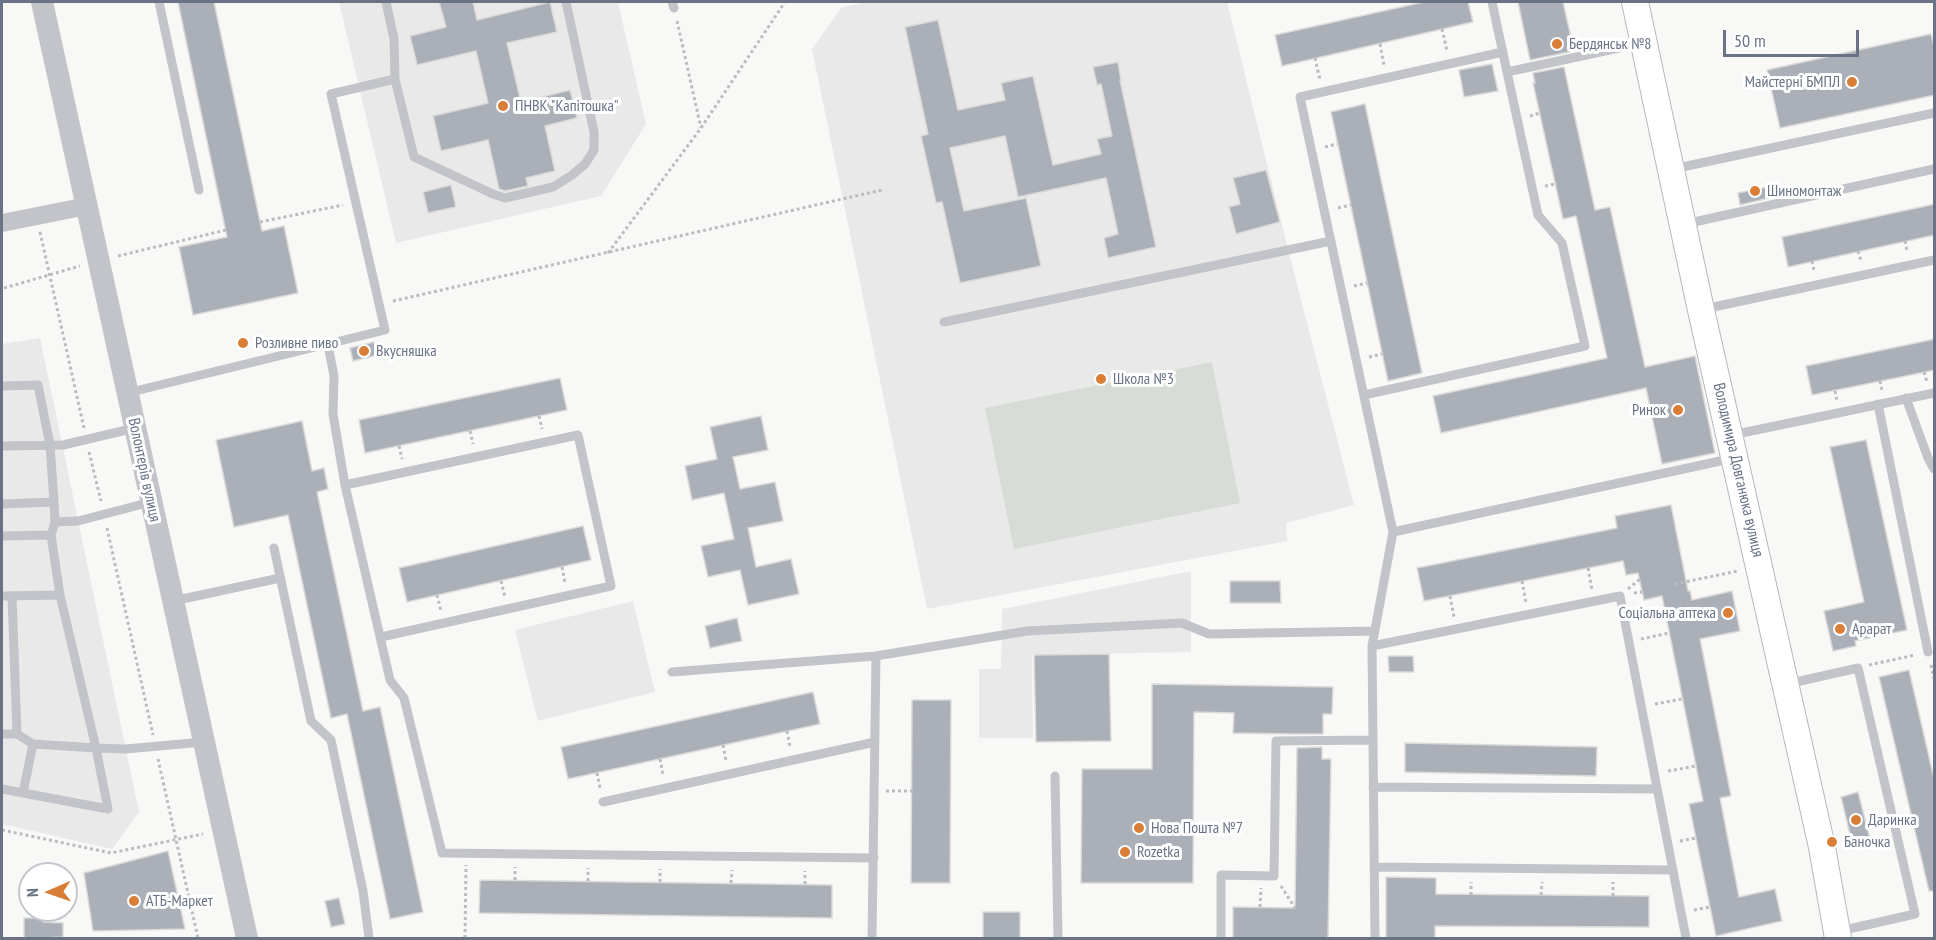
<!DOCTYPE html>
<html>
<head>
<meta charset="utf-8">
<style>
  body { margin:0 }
  #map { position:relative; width:1936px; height:940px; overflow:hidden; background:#f8f9f6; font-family:"PT Sans Narrow",sans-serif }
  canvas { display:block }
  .frame { position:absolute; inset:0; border:3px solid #697385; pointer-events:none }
  .north { position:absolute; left:18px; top:862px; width:60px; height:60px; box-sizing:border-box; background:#fff; border:2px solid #c3c7ce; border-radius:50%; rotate:268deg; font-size:16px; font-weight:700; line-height:24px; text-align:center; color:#697385 }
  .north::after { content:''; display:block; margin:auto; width:21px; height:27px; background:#d97e36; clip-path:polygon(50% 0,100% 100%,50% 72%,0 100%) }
  .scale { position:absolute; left:1723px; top:30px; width:136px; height:27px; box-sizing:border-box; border:3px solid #697385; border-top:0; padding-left:8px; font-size:18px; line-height:21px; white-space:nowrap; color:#697385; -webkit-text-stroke:4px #fff; paint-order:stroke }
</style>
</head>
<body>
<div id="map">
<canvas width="1936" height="940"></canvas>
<div class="frame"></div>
<div class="north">N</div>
<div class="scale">50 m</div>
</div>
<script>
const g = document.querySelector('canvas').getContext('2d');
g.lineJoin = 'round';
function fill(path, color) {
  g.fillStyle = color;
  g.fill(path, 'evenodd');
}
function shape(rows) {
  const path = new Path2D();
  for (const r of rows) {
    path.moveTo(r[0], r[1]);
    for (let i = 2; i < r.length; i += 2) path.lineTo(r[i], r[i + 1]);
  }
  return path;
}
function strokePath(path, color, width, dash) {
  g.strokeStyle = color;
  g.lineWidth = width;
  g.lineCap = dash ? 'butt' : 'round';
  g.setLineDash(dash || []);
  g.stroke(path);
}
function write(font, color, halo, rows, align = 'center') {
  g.font = font + ' "PT Sans Narrow",sans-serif';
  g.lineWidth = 6;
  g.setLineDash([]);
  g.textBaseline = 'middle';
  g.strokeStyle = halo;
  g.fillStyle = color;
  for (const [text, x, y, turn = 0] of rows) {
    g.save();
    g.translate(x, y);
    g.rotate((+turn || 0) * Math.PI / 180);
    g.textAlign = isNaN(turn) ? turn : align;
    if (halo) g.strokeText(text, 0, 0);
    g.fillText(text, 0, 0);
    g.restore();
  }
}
const built = shape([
  [339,2,618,2,646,124,601,196,396,243],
  [870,2,1227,2,1289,253,1354,505,1286,523,1287,541,927,609,812,49,842,7],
  [40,338,139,812,112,849,2,824,2,344],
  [1191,571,1191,652,1032,655,1033,738,979,738,979,669,1001,669,1002,609],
  [633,601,655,692,538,721,515,630]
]);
const green = shape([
  [1212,362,1240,503,1014,549,985,408]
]);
const building = shape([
  [178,2,214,2,262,231,284,226,298,293,193,315,179,247,227,237,178,2],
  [439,2,473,2,477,20,550,2,557,32,507,43,521,102,570,90,577,118,545,126,555,171,526,178,528,186,505,191,499,189,488,140,441,151,433,116,488,103,476,51,417,65,410,36,446,27,439,2],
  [1424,2,1468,2,1473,22,1282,66,1275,35,1424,2],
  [1518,2,1563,2,1574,51,1530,60,1518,2],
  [938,20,958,110,1005,100,1001,83,1033,76,1053,165,1101,154,1097,139,1112,136,1101,84,1097,85,1093,67,1118,62,1121,80,1120,80,1156,247,1108,258,1104,238,1118,234,1106,178,1018,197,1005,136,950,148,964,211,1026,198,1041,266,960,283,942,202,936,203,921,136,928,134,905,27,938,20],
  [1931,34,1935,50,1935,95,1780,128,1767,70,1931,34],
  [1492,64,1498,91,1464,97,1459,70,1492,64],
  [1564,67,1595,210,1610,207,1645,367,1695,356,1715,453,1662,464,1646,388,1441,433,1433,396,1607,358,1576,216,1563,219,1533,83,1535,83,1533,73,1564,67],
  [1365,104,1422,373,1388,381,1331,112,1365,104],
  [1266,170,1280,222,1236,234,1229,207,1240,204,1233,178,1266,170],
  [451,185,456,207,428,213,423,192,451,185],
  [1767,187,1769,198,1740,205,1738,193,1767,187],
  [1935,204,1935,235,1788,267,1782,237,1935,204],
  [1935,339,1935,370,1812,395,1806,366,1935,339],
  [374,342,378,355,353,361,350,348,374,342],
  [560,378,567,410,365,453,359,420,560,378],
  [761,416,768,450,733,457,740,489,775,482,783,521,748,528,756,567,791,559,799,594,748,605,740,570,708,577,701,546,734,539,724,493,692,500,685,466,717,459,710,427,761,416],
  [302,421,312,471,324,468,328,489,317,492,363,711,380,707,423,912,390,919,347,714,331,718,288,515,234,527,216,440,302,421],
  [1866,440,1907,630,1855,641,1856,646,1833,651,1824,611,1864,602,1830,447,1866,440],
  [1671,505,1688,591,1690,591,1692,600,1732,591,1740,631,1700,639,1731,796,1720,798,1739,897,1775,889,1782,921,1716,936,1689,804,1703,801,1662,596,1644,600,1638,573,1626,575,1623,561,1424,601,1417,568,1617,528,1615,516,1671,505],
  [583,526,591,560,407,602,399,568,583,526],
  [1230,581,1280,581,1281,603,1230,603,1230,581],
  [737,618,742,641,710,648,705,626,737,618],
  [1109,654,1111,741,1036,742,1034,655,1109,654],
  [1388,656,1413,656,1414,672,1389,672,1388,656],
  [1909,670,1935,783,1935,891,1929,891,1879,677,1909,670],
  [1152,684,1333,687,1332,714,1323,714,1323,734,1297,734,1233,733,1234,713,1194,712,1193,883,1081,883,1082,769,1152,769,1152,684],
  [813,692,820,724,568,779,561,747,813,692],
  [912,700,951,700,950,883,911,883,912,700],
  [1405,743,1597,747,1596,776,1405,772,1405,743],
  [1322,747,1322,759,1331,759,1328,939,1233,938,1233,907,1295,908,1297,748,1322,747],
  [1858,792,1871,843,1853,847,1841,797,1858,792],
  [168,851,185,929,93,931,84,873,168,851],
  [1386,877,1436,878,1436,894,1649,896,1649,927,1435,926,1435,939,1386,939,1386,877],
  [480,880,832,885,832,918,479,913,480,880],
  [339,898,345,924,331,927,325,901,339,898],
  [983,912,1020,912,1020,939,983,939,983,912],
  [24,918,43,918,43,922,63,923,63,937,24,939,24,918]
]);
const path = shape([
  [677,21,701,128],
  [1442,29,1447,51],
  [1380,44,1384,65],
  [1315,58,1320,80],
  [1530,116,1540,113],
  [1325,147,1337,144],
  [1545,186,1555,184],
  [1338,208,1351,205],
  [260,222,343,205],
  [40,232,84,428],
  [1905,241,1907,251],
  [1858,251,1861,261],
  [608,253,701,128,785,2],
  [118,256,226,230],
  [1812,261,1814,271],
  [1354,286,1367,283],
  [4,288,80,266],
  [393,301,882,190],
  [1369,357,1382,354],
  [1924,372,1927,382],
  [1880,381,1882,391],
  [1835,391,1837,401],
  [539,416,542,429],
  [470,431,473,444],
  [399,446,402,459],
  [89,452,101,501],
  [107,528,153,735],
  [562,567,565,583],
  [1588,568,1592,590],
  [501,581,505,597],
  [1522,581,1526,603],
  [1675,584,1738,571],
  [1628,589,1640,579],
  [1634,593,1642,592],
  [437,595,441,611],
  [1450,596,1454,617],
  [1641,639,1669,633],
  [1869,665,1915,655],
  [1931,665,1934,679],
  [1655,704,1682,699],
  [787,731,790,747],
  [723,745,726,761],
  [158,759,198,938],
  [660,759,663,775],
  [1668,771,1696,766],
  [597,773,600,788],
  [886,791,912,791],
  [2,830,111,853,203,834],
  [1680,841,1696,838],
  [515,880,515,867],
  [588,881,588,868],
  [660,882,660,869],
  [731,883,732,870],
  [805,884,805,871],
  [1281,886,1295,908],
  [1471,895,1471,882],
  [1541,895,1542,882],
  [1613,896,1613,882],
  [1260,907,1261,888],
  [1694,910,1710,907],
  [465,938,466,865]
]);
const service = shape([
  [159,2,199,190],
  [386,2,394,39,395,79,414,157,493,194,505,198,553,187,572,175,585,164,594,150,594,132,566,2],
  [672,2,674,8],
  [1492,2,1507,72,1642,43],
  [1673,169,1934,113],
  [1685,224,1934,169],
  [1704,309,1934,260],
  [944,322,1331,241],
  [328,345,334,376,333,414,345,485,390,680,404,698,442,853,874,858],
  [2,386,38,385,50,445,54,502],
  [127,393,385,330,331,94,395,79],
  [1364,395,1585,346,1562,243,1538,215,1507,72],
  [1906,398,1928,458,1934,469],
  [1878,404,1928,652],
  [1732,435,1934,393],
  [2,446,63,445,135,428],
  [345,485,578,435,611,586,381,637],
  [2,504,54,502,55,522,51,535,60,595,96,748,108,809,2,789],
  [55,522,78,521,151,502],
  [1393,532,1734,458],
  [2,536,51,535],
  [274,548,311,721,331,740,363,891,369,938],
  [2,596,60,595],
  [12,596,17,734],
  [173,601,280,578],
  [1372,646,1620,596,1686,938],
  [672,672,876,656,1027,631,1182,623,1209,634,1375,631],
  [1787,684,1858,668,1915,914,1840,931],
  [2,734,17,734,33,744,96,748,126,749,203,742],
  [1055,776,1058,938],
  [1373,787,1657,789],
  [23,793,33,744],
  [603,802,875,742],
  [1374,867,1673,870],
  [872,938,876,656],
  [1221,938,1221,875,1274,876,1276,741,1373,740],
  [1375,938,1372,646,1393,532,1300,97,1503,52]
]);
const minor = shape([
  [2,223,87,206]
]);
const tertiary = shape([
  [42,2,247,938]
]);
const secondary = shape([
  [1635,2,1701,310,1822,847,1838,938]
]);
const markers = [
  [1557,44,6,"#d97e36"],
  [1852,82,6,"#d97e36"],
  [503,106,6,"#d97e36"],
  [1755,191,6,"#d97e36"],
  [243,343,6,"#d97e36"],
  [364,351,6,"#d97e36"],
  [1101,379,6,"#d97e36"],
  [1678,410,6,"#d97e36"],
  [1728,613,6,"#d97e36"],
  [1840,629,6,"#d97e36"],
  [1856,820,6,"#d97e36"],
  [1139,828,6,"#d97e36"],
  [1832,842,6,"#d97e36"],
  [1125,852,6,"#d97e36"],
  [134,901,6,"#d97e36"]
];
const poiNames = [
  ["Бердянськ №8",1569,44],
  ["Майстерні БМПЛ",1840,82,"right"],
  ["ПНВК \"Капітошка\"",515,106],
  ["Шиномонтаж",1767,191],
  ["Розливне пиво",255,343],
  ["Вкусняшка",376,351],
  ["Школа №3",1113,379],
  ["Ринок",1666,410,"right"],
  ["Соціальна аптека",1716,613,"right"],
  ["Арарат",1852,629],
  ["Даринка",1868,820],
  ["Нова Пошта №7",1151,828],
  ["Баночка",1844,842],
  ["Rozetka",1137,852],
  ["АТБ-Маркет",146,901]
];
const streetNames = [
  ["Волонтерів вулиця",144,470,78],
  ["Володимира Довганюка вулиця",1738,470,77]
];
fill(built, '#e9e9e9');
fill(green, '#d7ddd6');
fill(building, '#abafb7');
strokePath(building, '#dadad9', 1.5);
strokePath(secondary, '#b4b8be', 28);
strokePath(path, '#babcbf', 3, [3, 3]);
strokePath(service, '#c2c4c9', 9);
strokePath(minor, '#c2c4c9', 18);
strokePath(tertiary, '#c2c4c9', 22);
strokePath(secondary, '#fff', 26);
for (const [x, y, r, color] of markers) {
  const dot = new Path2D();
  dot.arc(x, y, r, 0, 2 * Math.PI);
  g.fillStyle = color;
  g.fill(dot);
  strokePath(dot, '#fff', 2);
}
write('16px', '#697385', '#fff', poiNames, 'left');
write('16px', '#697385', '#fff', streetNames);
</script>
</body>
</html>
